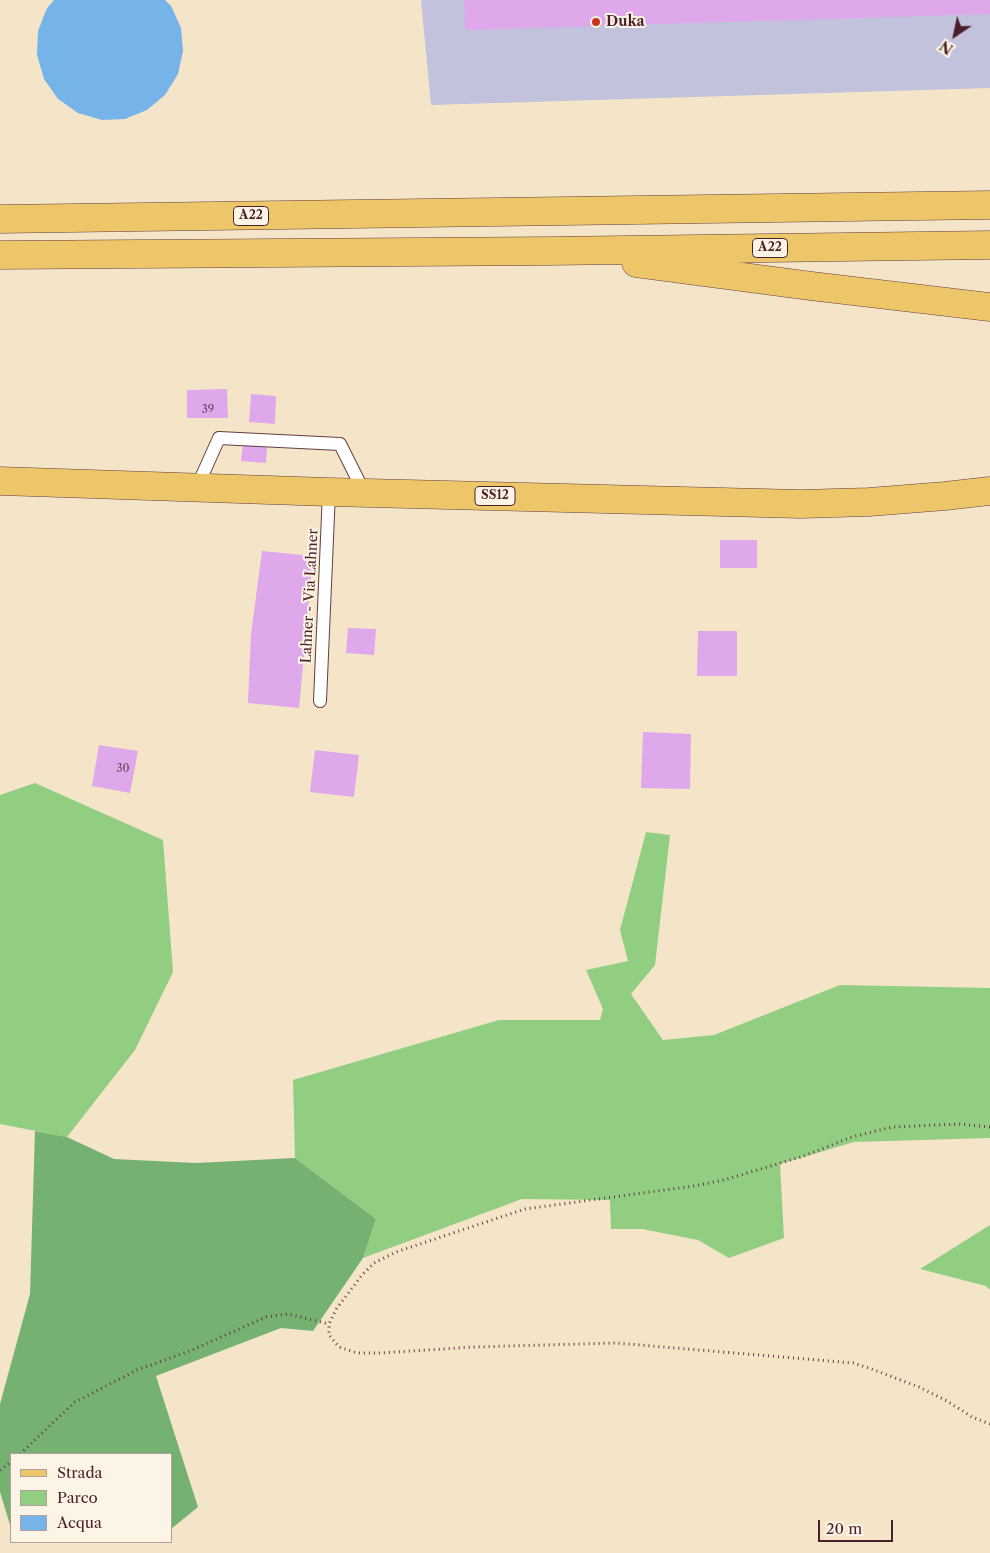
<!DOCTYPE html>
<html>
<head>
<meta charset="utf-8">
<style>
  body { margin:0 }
  #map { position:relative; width:990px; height:1553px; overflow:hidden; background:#f4e5c9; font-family:"Libre Caslon Text",serif }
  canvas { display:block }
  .legend { position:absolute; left:10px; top:1453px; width:162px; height:90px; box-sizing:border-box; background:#fcf5e5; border:1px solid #b59f9b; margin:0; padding:6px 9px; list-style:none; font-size:15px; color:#4a1f2b }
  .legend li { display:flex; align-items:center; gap:10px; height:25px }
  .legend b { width:25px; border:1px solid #b59f9b }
  .north { position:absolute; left:930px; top:10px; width:50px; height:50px; -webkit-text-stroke:4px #fcf5e5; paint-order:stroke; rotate:214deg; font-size:14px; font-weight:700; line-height:20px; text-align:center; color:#4a1f2b }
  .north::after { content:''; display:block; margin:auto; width:18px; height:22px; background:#4a1f2b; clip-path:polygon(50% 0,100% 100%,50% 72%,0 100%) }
  .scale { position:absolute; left:818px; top:1520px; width:75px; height:22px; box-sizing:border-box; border:2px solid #4a1f2b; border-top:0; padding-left:6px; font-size:15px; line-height:18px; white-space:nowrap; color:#4a1f2b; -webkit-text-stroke:4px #fcf5e5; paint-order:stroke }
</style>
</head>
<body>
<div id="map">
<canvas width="990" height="1553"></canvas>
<ul class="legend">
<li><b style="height:6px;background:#ecc669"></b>Strada</li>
<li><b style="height:14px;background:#92ce82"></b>Parco</li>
<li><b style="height:14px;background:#75b3e8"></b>Acqua</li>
</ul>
<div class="north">N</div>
<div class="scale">20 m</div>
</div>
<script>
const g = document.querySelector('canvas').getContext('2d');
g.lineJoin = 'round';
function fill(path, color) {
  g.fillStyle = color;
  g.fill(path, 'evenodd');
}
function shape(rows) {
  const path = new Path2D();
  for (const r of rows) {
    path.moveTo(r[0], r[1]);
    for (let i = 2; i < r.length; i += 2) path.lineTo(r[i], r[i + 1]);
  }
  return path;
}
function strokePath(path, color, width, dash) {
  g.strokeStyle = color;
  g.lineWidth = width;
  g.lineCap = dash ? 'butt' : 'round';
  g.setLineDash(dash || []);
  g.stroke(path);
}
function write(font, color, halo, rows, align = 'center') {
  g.font = font + ' "Libre Caslon Text",serif';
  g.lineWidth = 4;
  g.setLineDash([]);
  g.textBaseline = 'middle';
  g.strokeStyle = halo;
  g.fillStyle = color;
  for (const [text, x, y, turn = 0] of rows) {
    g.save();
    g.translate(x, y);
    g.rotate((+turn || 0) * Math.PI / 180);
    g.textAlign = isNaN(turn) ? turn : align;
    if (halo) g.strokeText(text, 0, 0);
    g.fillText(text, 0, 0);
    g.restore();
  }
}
const industrial = shape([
  [421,0,990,0,990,88,431,105]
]);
const green = shape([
  [35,783,163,840,173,972,135,1050,67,1137,0,1124,0,795],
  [646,832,670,835,655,965,631,994,663,1040,714,1035,840,985,990,988,990,1138,854,1142,780,1164,784,1238,729,1258,698,1240,642,1229,611,1229,610,1200,522,1199,363,1258,376,1219,295,1158,293,1080,499,1020,600,1020,603,1009,586,970,628,961,620,930],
  [990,1225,990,1290,986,1286,920,1269]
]);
const forest = shape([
  [35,1131,67,1137,114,1159,196,1163,295,1158,376,1219,363,1258,313,1331,281,1328,156,1376,198,1507,171,1529,171,1454,11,1454,11,1528,0,1492,0,1404,30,1294]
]);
const water = shape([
  [54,0,165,0,171,6,181,28,183,51,178,74,165,95,147,110,125,119,102,120,78,113,58,99,44,79,37,55,38,31,47,8]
]);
const building = shape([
  [464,0,990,0,990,14,465,30],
  [227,389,228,418,187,418,187,390],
  [251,394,276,396,275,424,249,422],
  [244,433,268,435,266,463,241,461],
  [720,540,757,540,757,568,720,568],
  [262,551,313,556,299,708,248,703,251,634],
  [348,628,376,629,374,655,346,653],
  [698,631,737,631,737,676,697,676],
  [643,732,691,734,690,789,641,788],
  [99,745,138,751,130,793,92,786],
  [315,750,359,755,354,797,310,792]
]);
const path = shape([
  [990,1127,959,1124,892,1127,852,1137,804,1156,724,1180,694,1186,525,1209,396,1252,374,1263,362,1275,337,1308,329,1324,329,1335,339,1347,357,1353,380,1353,473,1347,616,1343,853,1363,869,1368,919,1387,947,1401,972,1417,990,1424],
  [20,1454,75,1402,137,1370,192,1350,266,1317,288,1314,329,1324],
  [0,1470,11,1462]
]);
const service = shape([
  [197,487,219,438,340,444,364,492],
  [320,701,329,492]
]);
const primary = shape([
  [0,481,329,492,801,504,869,502,945,496,990,491]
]);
const motorway = shape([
  [0,219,990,205],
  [0,255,550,251,990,245],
  [636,263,811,286,990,307]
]);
const markers = [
  [596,22,5,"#c8321e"]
];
const numberNames = [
  ["39",208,410],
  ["30",123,769]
];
const shields = [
  [251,216,35],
  [770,248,35],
  [495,496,40]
];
const shieldNames = [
  ["A22",251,216],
  ["A22",770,248],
  ["SS12",495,496]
];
const poiNames = [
  ["Duka",606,22]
];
const streetNames = [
  ["Lahner - Via Lahner",310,596,-87]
];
fill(industrial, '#c2c2dc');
fill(green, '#92ce82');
fill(forest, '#75b170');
fill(water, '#75b3e8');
fill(building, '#dea8eb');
strokePath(service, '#643d43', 14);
strokePath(primary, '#643d43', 29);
strokePath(motorway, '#643d43', 29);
strokePath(path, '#643d43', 3, [1, 4]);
strokePath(service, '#fff', 12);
strokePath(primary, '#ecc669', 28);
strokePath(motorway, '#ecc669', 28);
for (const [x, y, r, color] of markers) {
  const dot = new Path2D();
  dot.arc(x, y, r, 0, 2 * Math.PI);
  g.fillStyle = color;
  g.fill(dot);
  strokePath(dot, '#fcf5e5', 2);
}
write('11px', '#6f415b', null, numberNames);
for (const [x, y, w] of shields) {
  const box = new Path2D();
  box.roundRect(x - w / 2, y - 9.5, w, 19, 4);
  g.fillStyle = '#fcf5e5';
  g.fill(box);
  strokePath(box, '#4a1f2b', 1);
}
write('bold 12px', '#4a1f2b', null, shieldNames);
write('bold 14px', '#4a1f2b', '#fcf5e5', poiNames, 'left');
write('14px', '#4a1f2b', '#fcf5e5', streetNames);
</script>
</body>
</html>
